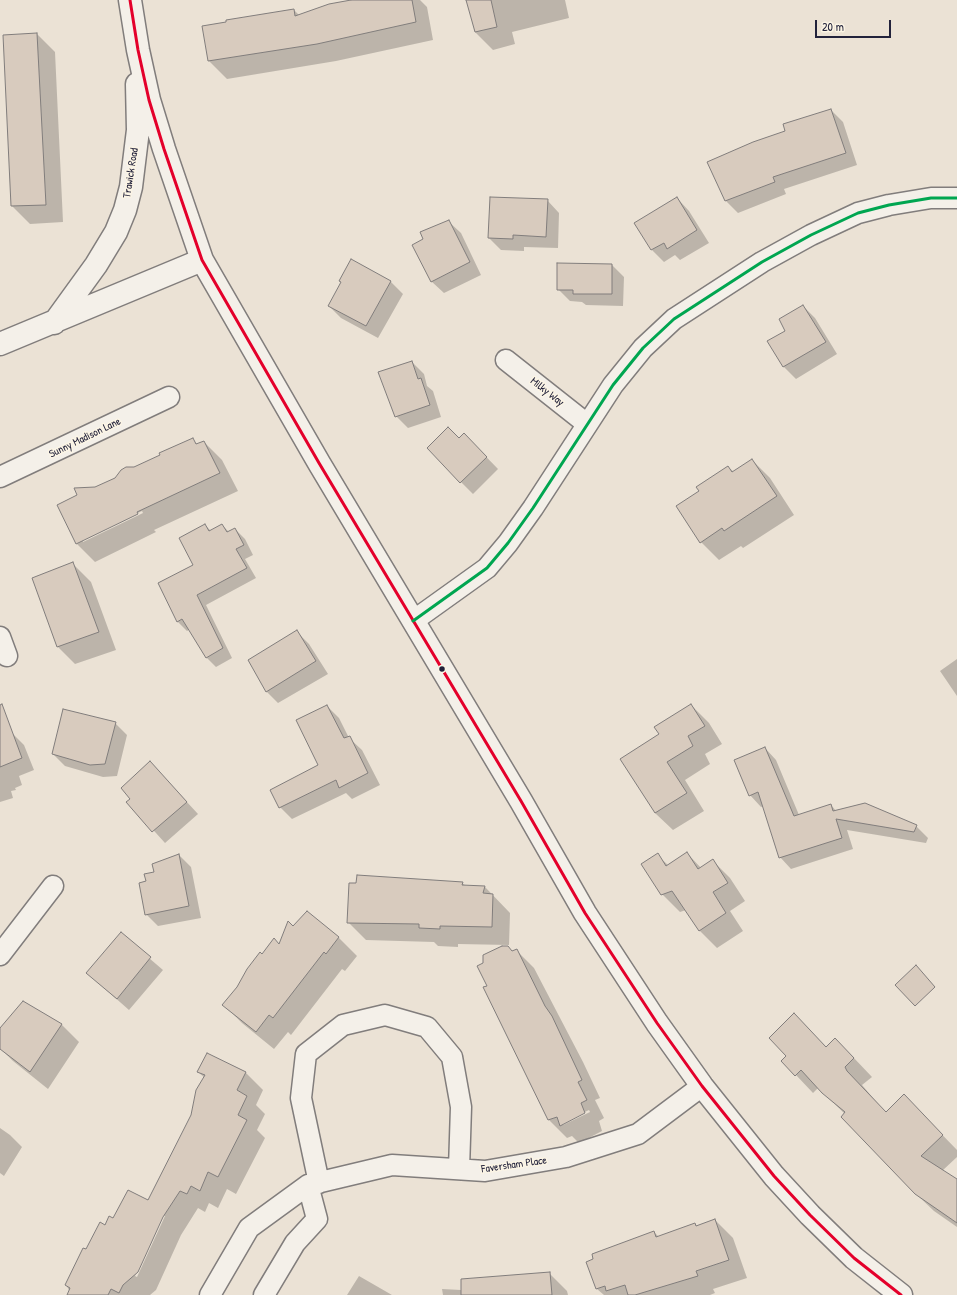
<!DOCTYPE html>
<html>
<head>
<meta charset="utf-8">
<style>
  body { margin:0 }
  #map { position:relative; width:957px; height:1295px; overflow:hidden; background:#ebe2d5; font-family:"Patrick Hand",sans-serif }
  canvas { display:block }
  .scale { position:absolute; left:815px; top:20px; width:76px; height:18px; box-sizing:border-box; border:2px solid #22223b; border-top:0; padding-left:5px; font-size:12px; line-height:14px; white-space:nowrap; color:#22223b; -webkit-text-stroke:3px #fcf5e5; paint-order:stroke }
</style>
</head>
<body>
<div id="map">
<canvas width="957" height="1295"></canvas>
<div class="scale">20 m</div>
</div>
<script>
const g = document.querySelector('canvas').getContext('2d');
g.lineJoin = 'round';
function fill(path, color) {
  g.fillStyle = color;
  g.fill(path, 'evenodd');
}
function shape(rows) {
  const path = new Path2D();
  for (const r of rows) {
    path.moveTo(r[0], r[1]);
    for (let i = 2; i < r.length; i += 2) path.lineTo(r[i], r[i + 1]);
  }
  return path;
}
function strokePath(path, color, width, dash) {
  g.strokeStyle = color;
  g.lineWidth = width;
  g.lineCap = dash ? 'butt' : 'round';
  g.setLineDash(dash || []);
  g.stroke(path);
}
function write(font, color, halo, rows, align = 'center') {
  g.font = font + ' "Patrick Hand",sans-serif';
  g.lineWidth = 3;
  g.setLineDash([]);
  g.textBaseline = 'middle';
  g.strokeStyle = halo;
  g.fillStyle = color;
  for (const [text, x, y, turn = 0] of rows) {
    g.save();
    g.translate(x, y);
    g.rotate((+turn || 0) * Math.PI / 180);
    g.textAlign = isNaN(turn) ? turn : align;
    if (halo) g.strokeText(text, 0, 0);
    g.fillText(text, 0, 0);
    g.restore();
  }
}
const shadow = shape([
  [356,0,420,0,427,7,433,40,336,61,227,79,209,61,294,10,300,16],
  [467,0,565,0,569,18,512,32,515,44,493,50,475,32],
  [37,34,55,52,63,222,30,224,12,206],
  [831,110,843,122,857,165,784,189,786,194,738,213,726,201,709,162,787,132],
  [491,198,547,200,559,213,558,248,524,247,524,251,501,250,489,238],
  [677,198,689,211,709,243,680,260,675,255,664,262,652,250],
  [448,221,461,233,481,275,444,293,431,281],
  [612,265,624,277,623,306,586,305,582,302,570,301,558,289],
  [391,282,403,294,378,338,341,318,329,306,342,283],
  [803,306,815,318,837,354,796,379,784,367,769,341,786,332],
  [412,362,424,374,427,386,433,391,441,417,408,428,396,416],
  [464,434,498,469,473,494,461,482,459,439],
  [193,440,198,445,204,442,222,460,238,491,154,530,156,532,95,562,77,544,59,506],
  [142,511,143,513,83,542,83,540],
  [752,460,770,478,794,515,743,548,741,546,719,560,701,542,728,467,734,472],
  [205,525,211,531,222,525,229,532,235,529,245,539,253,555,245,559,256,578,206,605,232,658,216,667,206,657,190,629,187,631,177,621],
  [73,564,91,582,116,650,75,664,58,647],
  [297,632,309,644,328,674,278,703,266,691],
  [957,659,957,696,940,671],
  [691,705,709,723,722,744,705,754,710,764,685,780,704,811,673,830,655,813,660,734],
  [327,706,339,718,349,738,362,750,380,785,352,799,346,793,292,819,280,807,319,766],
  [115,723,127,735,117,776,103,777,65,766,53,754],
  [12,733,24,745,34,770,19,776,22,785,15,788,16,790,11,791,13,798,0,802,0,737],
  [765,748,776,760,799,815,831,805,837,812,916,826,928,838,926,843,847,830,853,849,791,869,780,857,764,806,761,807,750,795],
  [150,762,198,814,165,843,128,802,131,799],
  [687,853,701,868,713,861,730,878,745,901,730,911,743,931,717,948,700,931,686,910,680,912,662,894,657,855,668,865],
  [179,855,191,867,201,918,158,926,146,914,147,882,155,873],
  [462,883,466,886,485,887,510,913,509,945,458,944,458,947,438,946,434,942,366,940,348,922],
  [307,912,339,938,357,956,345,971,342,969,291,1035,288,1032,274,1049,242,1023,224,1005,262,955,280,945],
  [121,934,163,970,129,1010,87,973],
  [516,950,534,968,583,1062,600,1098,595,1100,604,1118,599,1121,602,1131,579,1143,572,1136,567,1138,549,1120,488,986,512,952],
  [589,1110,590,1112,563,1125,562,1123],
  [794,1015,827,1048,853,1057,872,1077,862,1085,886,1113,922,1114,957,1150,957,1157,942,1171,957,1181,957,1227,934,1211,915,1193,845,1114,818,1088,813,1093,796,1075,788,1056],
  [61,1024,79,1042,48,1089,13,1061,0,1048,0,1037],
  [198,1072,245,1072,263,1090,256,1105,265,1114,257,1130,265,1138,236,1194,227,1189,218,1208,209,1203,205,1212,198,1208,181,1235,156,1290,150,1295,72,1295,66,1285,86,1251,105,1226,113,1220,148,1201,192,1115,205,1078],
  [163,1216,165,1216,137,1277,135,1276],
  [0,1128,10,1135,22,1147,4,1176,0,1173],
  [715,1220,733,1238,747,1278,713,1289,715,1293,710,1295,604,1295,597,1289,654,1232,659,1237,695,1225,697,1226],
  [549,1273,567,1291,568,1295,443,1295,442,1289,461,1290,461,1284],
  [359,1276,392,1295,347,1295]
]);
const building = shape([
  [351,0,412,0,416,22,317,44,208,61,202,26,226,22,226,20,294,9,295,16,329,4,351,0],
  [466,0,491,0,497,27,475,32,466,0],
  [37,33,46,205,11,206,3,35,37,33],
  [831,109,846,153,773,177,775,182,725,201,707,162,753,142,785,131,783,124,831,109],
  [490,197,548,199,546,237,513,235,513,239,488,238,490,197],
  [677,197,697,230,667,249,664,243,651,250,634,223,677,197],
  [449,220,470,262,431,282,412,245,423,239,420,232,449,220],
  [351,259,391,281,366,326,328,306,341,282,339,281,351,259],
  [557,263,612,264,612,294,573,294,573,290,557,290,557,263],
  [803,305,826,342,783,367,767,341,785,331,779,319,803,305],
  [412,361,418,379,421,378,430,405,395,417,378,372,412,361],
  [448,427,459,438,464,433,487,457,460,483,427,448,448,427],
  [193,438,196,444,204,441,220,473,137,512,138,514,76,544,57,505,77,495,74,488,95,487,115,478,121,470,126,467,134,467,160,455,159,453,193,438],
  [752,459,777,496,724,531,722,528,700,543,676,506,699,491,696,487,728,466,732,472,752,459],
  [205,524,209,531,222,524,227,532,235,528,244,545,236,549,247,568,197,595,223,648,206,658,182,619,177,622,158,583,193,565,179,538,205,524],
  [73,562,99,632,57,647,32,578,73,562],
  [297,630,316,661,266,692,248,660,297,630],
  [2,704,22,758,0,767,0,705,2,704],
  [691,704,705,726,688,736,693,746,667,762,687,793,655,813,620,759,659,734,654,727,691,704],
  [327,705,344,738,350,736,368,773,339,788,336,780,279,808,270,790,318,765,296,720,327,705],
  [63,709,116,722,105,764,90,765,52,754,63,709],
  [765,747,794,816,831,804,833,811,865,803,917,825,914,832,836,819,842,838,779,858,758,792,749,796,734,760,765,747],
  [150,761,187,802,152,832,126,802,130,799,121,788,150,761],
  [687,852,698,869,713,859,728,883,713,892,726,913,699,931,672,891,661,895,641,864,658,853,666,866,687,852],
  [179,854,189,906,145,915,139,883,146,881,144,874,154,872,152,864,179,854],
  [357,875,463,882,462,885,485,886,483,893,493,894,492,927,440,926,440,929,419,928,419,924,347,923,349,883,356,883,357,875],
  [307,911,339,937,326,954,324,952,273,1018,269,1015,256,1032,222,1005,237,987,247,969,260,952,262,954,274,938,279,944,288,921,293,926,307,911],
  [121,932,151,957,117,999,86,973,121,932],
  [502,946,508,946,512,951,517,949,545,1006,552,1016,582,1080,578,1082,587,1100,581,1103,585,1113,560,1126,557,1117,548,1120,483,987,487,986,477,966,483,963,483,955,502,946],
  [916,965,935,987,915,1006,895,985,916,965],
  [23,1001,62,1024,30,1072,0,1049,0,1028,23,1001],
  [794,1013,826,1047,835,1038,854,1058,845,1067,847,1071,886,1112,904,1094,943,1135,921,1156,957,1179,957,1223,915,1194,841,1117,845,1112,822,1093,801,1070,795,1076,781,1061,786,1056,769,1038,794,1013],
  [207,1053,246,1072,237,1090,247,1096,238,1115,247,1120,218,1177,208,1172,200,1191,191,1186,187,1194,180,1191,163,1217,138,1272,123,1285,119,1293,111,1289,108,1295,67,1295,70,1288,65,1285,83,1248,86,1249,100,1222,105,1225,109,1216,113,1218,128,1190,148,1200,191,1115,196,1090,205,1075,197,1072,207,1053],
  [715,1219,729,1260,696,1271,698,1276,635,1295,628,1295,625,1285,606,1291,605,1286,596,1289,586,1262,593,1259,592,1254,654,1231,656,1237,695,1223,696,1226,715,1219],
  [550,1272,552,1295,461,1295,461,1279,550,1272]
]);
const street = shape([
  [506,360,587,424],
  [0,477,169,397],
  [413,621,487,568,508,543,533,508,613,385,643,348,674,319,762,262,811,235,858,213,889,205,931,198,957,198],
  [0,637,7,656],
  [0,955,53,886],
  [319,1183,301,1098,306,1054,343,1025,385,1015,427,1027,452,1057,461,1107,459,1169],
  [210,1295,249,1228,308,1185,392,1165,485,1171,566,1157,638,1134,702,1086],
  [264,1295,295,1243,317,1219,308,1185]
]);
const secondary = shape([
  [130,0,138,50,149,100,164,149,202,260,319,463,521,801,585,913,657,1023,702,1086,774,1176,810,1215,854,1258,901,1295],
  [54,323,96,265,116,232,125,210,131,187,138,130,137,84],
  [0,344,202,260]
]);
const bus1 = shape([
  [130,0,138,50,149,100,164,149,202,260,319,463,521,801,585,913,657,1023,702,1086,774,1176,810,1215,854,1258,901,1295]
]);
const bus2 = shape([
  [413,621,487,568,508,543,533,508,613,385,643,348,674,319,762,262,811,235,858,213,889,205,931,198,957,198]
]);
const markers = [
  [442,669,3.5,"#22223b"]
];
const streetNames = [
  ["Trawick Road",131,173,-81],
  ["Milky Way",547,392,38],
  ["Sunny Madison Lane",85,438,-26],
  ["Faversham Place",514,1165,-8]
];
fill(shadow, '#0003');
fill(building, '#d8cbbe');
strokePath(building, '#817d7c', 1);
strokePath(street, '#817d7c', 23);
strokePath(secondary, '#817d7c', 25);
strokePath(street, '#f4f0e9', 20);
strokePath(secondary, '#f4f0e9', 22);
strokePath(bus1, '#e4002b', 3);
strokePath(bus2, '#00a651', 3);
for (const [x, y, r, color] of markers) {
  const dot = new Path2D();
  dot.arc(x, y, r, 0, 2 * Math.PI);
  g.fillStyle = color;
  g.fill(dot);
  strokePath(dot, '#fcf5e5', 1.5);
}
write('11px', '#22223b', '#fcf5e5', streetNames);
</script>
</body>
</html>
